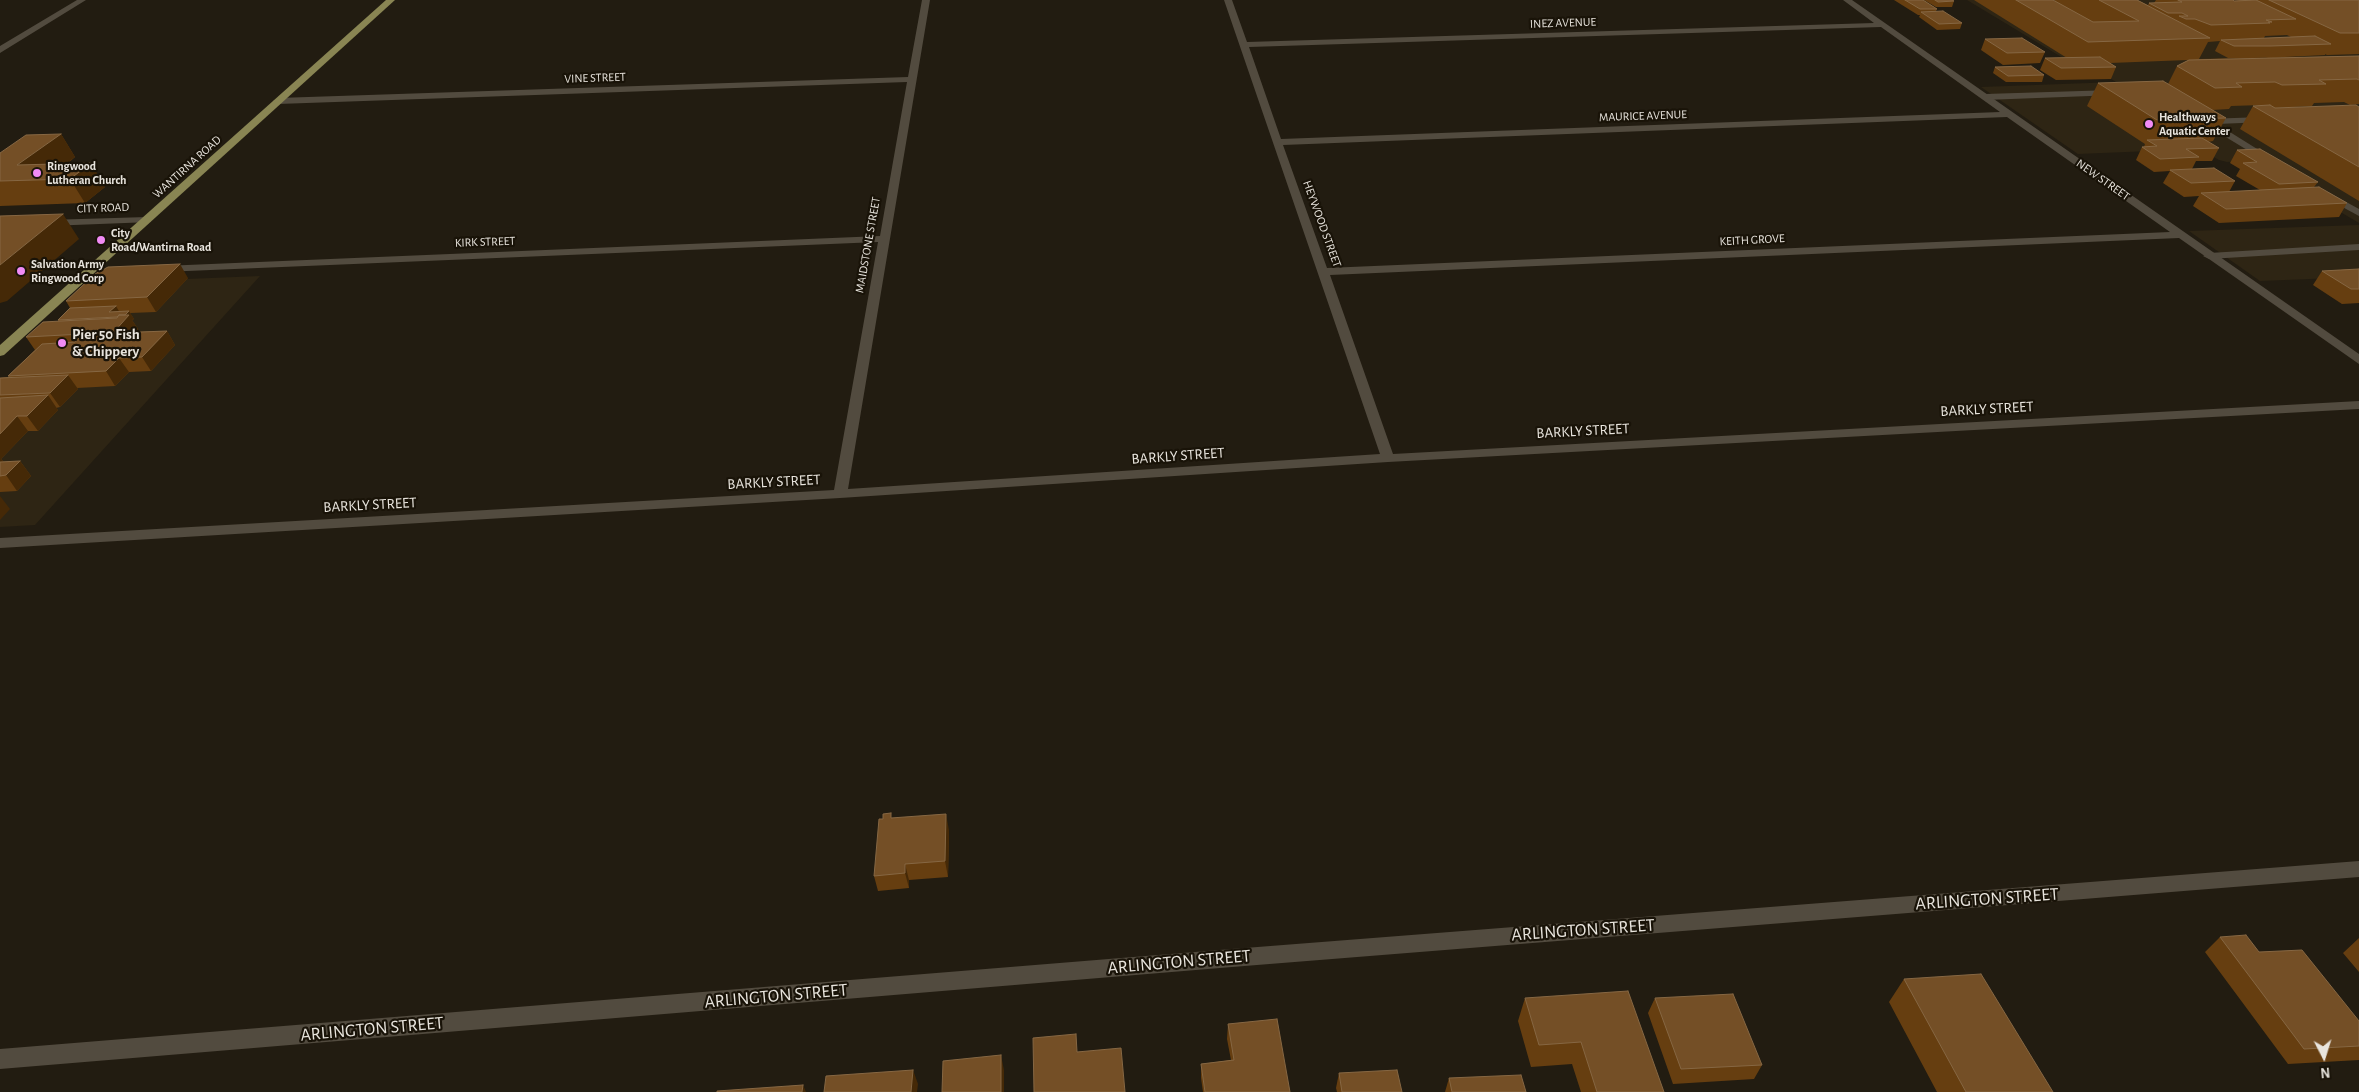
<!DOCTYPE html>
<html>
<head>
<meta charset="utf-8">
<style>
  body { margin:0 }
  #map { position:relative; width:2359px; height:1092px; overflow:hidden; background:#221c11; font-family:"Alegreya Sans",sans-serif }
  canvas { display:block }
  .north { position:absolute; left:2299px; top:1032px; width:50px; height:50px; -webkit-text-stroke:4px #191308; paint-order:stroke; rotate:175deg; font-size:14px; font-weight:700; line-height:20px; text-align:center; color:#e8e4dd }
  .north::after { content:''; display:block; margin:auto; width:18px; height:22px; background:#e8e4dd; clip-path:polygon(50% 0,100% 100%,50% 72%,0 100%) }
</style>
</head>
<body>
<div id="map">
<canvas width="2359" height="1092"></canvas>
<div class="north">N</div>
</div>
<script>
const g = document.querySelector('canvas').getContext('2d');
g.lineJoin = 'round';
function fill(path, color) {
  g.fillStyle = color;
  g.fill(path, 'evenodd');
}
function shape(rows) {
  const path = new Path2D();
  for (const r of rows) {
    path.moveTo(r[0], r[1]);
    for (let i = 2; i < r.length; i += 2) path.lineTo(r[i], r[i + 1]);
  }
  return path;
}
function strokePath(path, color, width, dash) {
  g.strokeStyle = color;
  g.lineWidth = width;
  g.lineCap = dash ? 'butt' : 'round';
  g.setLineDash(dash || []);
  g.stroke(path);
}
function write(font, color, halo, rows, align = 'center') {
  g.font = font + ' "Alegreya Sans",sans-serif';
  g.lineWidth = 4.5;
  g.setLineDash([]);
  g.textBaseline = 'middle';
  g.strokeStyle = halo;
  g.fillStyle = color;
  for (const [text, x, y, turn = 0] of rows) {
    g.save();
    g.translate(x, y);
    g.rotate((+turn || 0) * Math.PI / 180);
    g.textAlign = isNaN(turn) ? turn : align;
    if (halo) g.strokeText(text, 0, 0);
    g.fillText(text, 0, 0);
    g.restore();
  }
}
const built = shape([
  [1967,0,2359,0,2359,223,2254,161,2227,162,2219,160,2199,149,2078,154,1981,87,2116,82,2091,66,2078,67],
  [2359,225,2359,277,2260,281,2189,231],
  [260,276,35,525,0,527,0,388,113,282]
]);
const lane = shape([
  [2113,90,2116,91,2116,95,1985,100,1981,97,1985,94,2113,90],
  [2263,117,2268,120,2266,122,2217,124,2270,157,2270,161,2267,162,2201,122,2206,119,2263,117],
  [2328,192,2359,209,2359,216,2324,197,2324,193,2328,192],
  [2359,244,2359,250,2209,259,2203,256,2209,253,2359,244]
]);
const street = shape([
  [77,0,86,0,0,53,0,46,77,0],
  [922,0,930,0,848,489,1380,454,1224,0,1232,0,1247,42,1874,23,1843,0,1852,0,2359,354,2359,364,2179,238,1330,275,1393,454,2359,401,2359,409,1388,462,840,498,0,548,0,538,834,490,878,242,163,272,157,269,163,266,880,236,907,82,278,104,273,101,278,98,908,77,922,0],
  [1881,27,2000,112,1281,139,1249,47,1881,27],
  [2007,117,2170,232,1327,268,1283,145,2007,117],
  [147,217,151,218,151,222,48,226,43,223,48,220,147,217],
  [2359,861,2359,877,1232,967,0,1069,0,1049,1232,949,2359,861]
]);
const primary = shape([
  [386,0,395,0,4,355,0,356,0,345,386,0]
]);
const wall = shape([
  [1894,0,1923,0,1937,9,1936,11,1962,23,1960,29,1937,30,1919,17,1920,15,1918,15],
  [1924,0,1952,0,1954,1,1952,7,1936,7],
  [1974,0,2053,0,2055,1,2055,0,2137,0,2148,5,2149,3,2154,3,2156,0,2233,0,2234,1,2240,0,2359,0,2359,54,2327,55,2325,54,2325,55,2265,58,2228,58,2215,51,2220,41,2208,42,2199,59,2359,56,2359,104,2350,105,2344,102,2314,103,2312,106,2275,108,2359,107,2359,201,2240,129,2253,106,2264,105,2262,105,2231,106,2229,109,2212,110,2226,118,2213,141,2208,142,2219,148,2212,161,2196,161,2192,169,2235,181,2229,192,2260,190,2236,176,2240,169,2230,163,2237,150,2318,182,2314,187,2347,203,2339,217,2219,223,2193,206,2199,196,2184,197,2163,183,2170,171,2154,172,2136,160,2142,147,2144,147,2145,144,2087,106,2098,83,2168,84,2177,66,2188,60,2110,63,2116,67,2111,79,2056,80,2040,70,2045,58,2067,58],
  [2287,35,2291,37,2264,38,2265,36],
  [1985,39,2045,52,2040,63,2003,65,1981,50],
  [1995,67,2044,75,2042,82,2006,82,1993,73],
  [61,134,75,157,67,164,105,187,85,203,0,206,0,181],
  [2359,269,2359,303,2342,304,2313,285,2322,271],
  [188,278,156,312,130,313,134,319,132,320,138,329,135,332,167,331,175,345,151,371,129,372,115,386,77,388,78,389,60,407,56,408,58,410,38,431,28,431,1,459,4,462,20,461,31,476,17,491,0,492,0,378,9,377,8,376,35,350,26,337,58,321,58,320,70,308,66,301],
  [892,818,949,830,948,877,909,880,909,888,878,891,874,876],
  [2220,937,2359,1021,2359,1060,2288,1064,2205,952],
  [2359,938,2359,972,2343,953],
  [1904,979,2053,1092,1937,1092,1889,1002],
  [1525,998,1664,1092,1581,1092,1572,1064,1531,1067,1518,1021],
  [1655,998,1762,1065,1754,1079,1673,1084,1648,1013],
  [1228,1024,1290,1092,1203,1092,1201,1078,1201,1064,1231,1060,1227,1039],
  [1339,1073,1402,1092,1337,1092,1336,1088],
  [1449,1078,1526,1092,1445,1092]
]);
const shadedWall = shape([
  [61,134,75,157,46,179,17,165],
  [91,163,105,187,85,203,70,179],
  [63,214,79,239,7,301,0,303,0,265],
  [180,264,188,278,156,312,147,297],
  [116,306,120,313,109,312],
  [129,311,134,319,132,320,138,329,122,348,113,333,123,317],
  [167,331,175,345,151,371,142,357],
  [119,358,129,372,115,386,106,371],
  [68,375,78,389,60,407,50,393],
  [48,395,58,410,38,431,27,416],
  [17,416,28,431,1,459,4,462,0,473,0,434],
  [20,461,31,476,17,491,6,475],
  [0,496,10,509,0,520],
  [946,814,949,830,948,877,945,861],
  [905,864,909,880,909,888,905,873],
  [1001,1055,1004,1070,1004,1092,1001,1092],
  [913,1070,918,1084,917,1092,911,1092],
  [803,1085,806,1092,802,1092]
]);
const building = shape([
  [1905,0,1923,0,1937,9,1920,9,1905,0],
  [1935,0,1952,0,1954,1,1938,2,1935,0],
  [2016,0,2053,0,2093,22,2139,21,2099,0,2137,0,2210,38,2088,42,2016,0],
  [2178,0,2233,0,2234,1,2256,0,2296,19,2266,20,2272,22,2268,22,2270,23,2211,25,2195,19,2186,19,2179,16,2188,16,2182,13,2168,13,2149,3,2182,2,2178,0],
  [2269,0,2359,0,2359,33,2340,33,2269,0],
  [1943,11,1962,23,1939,24,1921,12,1943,11],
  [2315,36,2331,44,2271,46,2234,46,2221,40,2315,36],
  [2022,38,2045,52,2007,53,1985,39,2022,38],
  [2359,56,2359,80,2357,79,2319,80,2326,84,2282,85,2275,82,2236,83,2242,87,2215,88,2177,66,2189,60,2359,56],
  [2100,57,2116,67,2061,68,2045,58,2100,57],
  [2031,66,2044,75,2008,76,1995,67,2031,66],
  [2163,81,2226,118,2157,120,2098,83,2163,81],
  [2270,105,2275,108,2356,105,2359,107,2359,167,2253,106,2270,105],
  [61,134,17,165,91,163,70,179,0,181,0,153,26,135,61,134],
  [2202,138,2219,148,2186,149,2199,157,2160,159,2142,147,2157,146,2147,140,2202,138],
  [2260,149,2318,182,2279,184,2243,163,2257,162,2237,150,2260,149],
  [2214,168,2235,181,2191,183,2170,170,2214,168],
  [2319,187,2347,203,2226,209,2201,193,2319,187],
  [63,214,0,265,0,216,63,214],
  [180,264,147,297,66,301,95,274,108,267,180,264],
  [2359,269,2359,289,2351,289,2322,271,2359,269],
  [116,306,109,312,129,311,125,315,119,315,117,317,58,320,70,308,116,306],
  [119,315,129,315,113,333,167,331,142,357,119,358,106,371,8,376,42,344,75,342,83,334,26,337,43,322,117,318,119,315],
  [68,375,50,393,0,395,0,378,68,375],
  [48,395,27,416,17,416,0,434,0,398,48,395],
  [20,461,6,475,0,476,0,462,20,461],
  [891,813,891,818,946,814,945,861,905,864,905,873,874,876,879,819,883,819,883,814,891,813],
  [2246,935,2259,952,2302,950,2359,1021,2359,1046,2304,1049,2220,937,2246,935],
  [1981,974,2053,1092,1966,1092,1904,979,1981,974],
  [1628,991,1664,1092,1597,1092,1581,1042,1539,1045,1525,998,1628,991],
  [1733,994,1762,1065,1681,1069,1655,998,1733,994],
  [1277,1019,1290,1092,1205,1092,1201,1064,1234,1060,1228,1024,1277,1019],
  [1076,1034,1077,1052,1121,1048,1125,1092,1034,1092,1033,1038,1076,1034],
  [1001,1055,1001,1092,942,1092,943,1061,1001,1055],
  [913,1070,911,1092,824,1092,826,1076,913,1070],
  [1397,1070,1402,1092,1342,1092,1339,1073,1397,1070],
  [1521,1075,1526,1092,1452,1092,1449,1078,1521,1075],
  [803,1085,802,1092,717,1092,717,1091,803,1085]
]);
const markers = [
  [2149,124,5,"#f18bf5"],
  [37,173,5,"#f18bf5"],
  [101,240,5,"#f18bf5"],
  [21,271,5,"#f18bf5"],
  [62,343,5,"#f18bf5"]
];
const farStreetnames = [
  ["INEZ AVENUE",1563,23,-2],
  ["VINE STREET",595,78,-2],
  ["MAURICE AVENUE",1643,116,-2],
  ["WANTIRNA ROAD",187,167,-42],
  ["NEW STREET",2103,180,35],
  ["CITY ROAD",103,208,-2],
  ["HEYWOOD STREET",1322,224,70],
  ["KEITH GROVE",1752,240,-3],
  ["KIRK STREET",485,242,-2],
  ["MAIDSTONE STREET",868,245,-80]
];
const farPoinames = [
  ["Healthways",2159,117],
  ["Aquatic Center",2159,131],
  ["Ringwood",47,166],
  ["Lutheran Church",47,180],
  ["City",111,233],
  ["Road/Wantirna Road",111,247],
  ["Salvation Army",31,264],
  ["Ringwood Corp",31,278]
];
const poiNames = [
  ["Pier 50 Fish",72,334],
  ["& Chippery",72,351]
];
const streetNames = [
  ["BARKLY STREET",1987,409,-3],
  ["BARKLY STREET",1583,431,-3],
  ["BARKLY STREET",1178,456,-4],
  ["BARKLY STREET",774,482,-3],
  ["BARKLY STREET",370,505,-3]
];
const nearStreetnames = [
  ["ARLINGTON STREET",1987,899,-4],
  ["ARLINGTON STREET",1583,930,-4],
  ["ARLINGTON STREET",1179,962,-5],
  ["ARLINGTON STREET",776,996,-5],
  ["ARLINGTON STREET",372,1029,-5]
];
fill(built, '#2e2514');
fill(lane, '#524b3f');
fill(street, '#524b3f');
fill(primary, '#898553');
fill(wall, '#663e10');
fill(shadedWall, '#452907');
fill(building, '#744f26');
strokePath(building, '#866743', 1);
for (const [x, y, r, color] of markers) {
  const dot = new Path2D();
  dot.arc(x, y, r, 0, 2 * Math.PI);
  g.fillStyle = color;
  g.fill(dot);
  strokePath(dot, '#191308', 2);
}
write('12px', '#e8e4dd', '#191308', farStreetnames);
write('bold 12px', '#e8e4dd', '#191308', farPoinames, 'left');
write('bold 15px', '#e8e4dd', '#191308', poiNames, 'left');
write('15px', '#e8e4dd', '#191308', streetNames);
write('18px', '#e8e4dd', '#191308', nearStreetnames);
</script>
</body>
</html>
